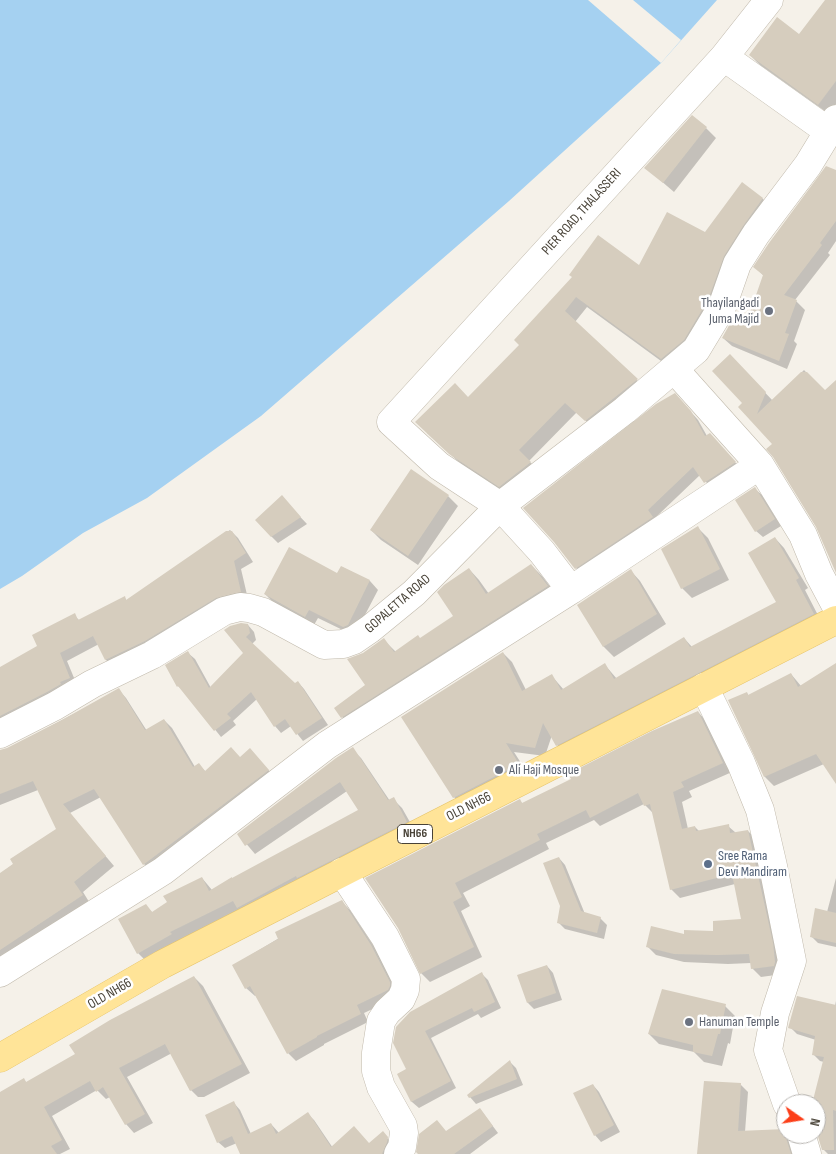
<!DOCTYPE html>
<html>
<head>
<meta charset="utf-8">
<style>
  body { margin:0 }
  #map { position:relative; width:836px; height:1154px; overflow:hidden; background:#f5f1e9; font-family:"Sofia Sans Condensed",sans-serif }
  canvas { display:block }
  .north { position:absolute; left:776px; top:1094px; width:50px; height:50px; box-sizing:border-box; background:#fff; border:1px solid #b6b3af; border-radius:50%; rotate:103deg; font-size:14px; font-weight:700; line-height:20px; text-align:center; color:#484237 }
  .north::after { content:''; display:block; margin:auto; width:18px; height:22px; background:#fc3f19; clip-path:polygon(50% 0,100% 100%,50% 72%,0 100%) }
</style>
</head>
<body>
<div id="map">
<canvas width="836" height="1154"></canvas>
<div class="north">N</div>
</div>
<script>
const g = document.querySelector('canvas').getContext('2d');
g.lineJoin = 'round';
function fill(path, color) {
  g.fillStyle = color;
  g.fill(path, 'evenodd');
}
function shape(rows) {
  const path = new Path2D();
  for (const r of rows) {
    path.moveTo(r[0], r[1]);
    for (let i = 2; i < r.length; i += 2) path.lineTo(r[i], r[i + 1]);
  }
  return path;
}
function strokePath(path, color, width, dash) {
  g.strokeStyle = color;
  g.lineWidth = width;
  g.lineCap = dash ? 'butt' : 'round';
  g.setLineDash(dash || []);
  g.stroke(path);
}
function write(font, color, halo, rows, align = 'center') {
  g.font = font + ' "Sofia Sans Condensed",sans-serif';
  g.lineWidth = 5;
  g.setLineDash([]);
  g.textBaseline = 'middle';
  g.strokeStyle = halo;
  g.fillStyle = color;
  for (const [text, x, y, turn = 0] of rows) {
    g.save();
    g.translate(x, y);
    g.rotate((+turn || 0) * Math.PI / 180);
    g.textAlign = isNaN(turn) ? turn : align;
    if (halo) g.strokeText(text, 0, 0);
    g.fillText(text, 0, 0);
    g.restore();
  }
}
const water = shape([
  [0,0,717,0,661,63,509,201,261,416,147,498,83,533,22,576,0,589]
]);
const pier = shape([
  [588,0,633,0,681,40,661,63]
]);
const shadow = shape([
  [827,0,836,0,836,104,829,114,760,65,750,55,799,35],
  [706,128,716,138,674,192,646,168],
  [836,171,836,241,828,253,830,255,795,300,805,310,794,341,797,344,787,369,732,346,723,338,749,319,764,276,755,267],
  [742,184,763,199,773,210,672,369,587,307,575,322,647,390,596,431,577,412,529,461,541,473,511,497,461,464,427,433,468,399,521,345,573,277,639,267,706,234],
  [740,366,773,401,804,370,825,392,836,395,836,570,818,526,774,444,744,403],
  [682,402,698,420,707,436,717,442,742,470,713,490,700,475,655,518,660,525,583,576,576,568],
  [755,489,762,495,781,526,763,537,756,531],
  [448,496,458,506,418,565,381,540,371,530],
  [288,504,307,524,278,543,271,536],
  [698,528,708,538,729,580,692,598,682,588],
  [230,530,238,538,253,562,241,569,248,599,114,667,106,660,99,644,67,661,77,685,0,728,0,668,39,647,74,615,80,621,125,598,127,601],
  [775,538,784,548,808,588,805,590,822,623,566,754,557,745,552,735,545,756,514,752,528,774,464,807,454,797,503,653,512,662,526,690,551,675,564,690,605,665,617,679,684,638,692,647,778,602],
  [531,565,542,576,558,597,353,728,342,717,367,685,363,654,384,640,396,652,420,640,455,617,469,569,479,580,489,594],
  [342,567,370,581,378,590,355,634,353,635,318,618,314,625,274,603,265,594,338,575],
  [631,571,640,581,666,624,614,657,604,647,579,605],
  [248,625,254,632,256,640,252,644,294,685,298,682,304,689,328,725,303,741,291,726,281,733,275,726,257,699,233,721,236,725,221,737,185,692,178,686,188,653,195,659,211,688,244,653,225,630],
  [836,665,836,781,824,764,774,786,765,777,730,701,747,693,749,696,791,674,801,686],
  [119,690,126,698,147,731,164,720,172,728,195,767,198,764,206,772,240,758,257,758,276,778,152,872,144,864,101,797,70,813,38,790,0,805,0,751,7,749],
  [698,712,707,722,732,772,689,791,692,797,682,802,688,829,695,827,699,831,728,826,736,833,748,831,757,840,783,974,761,977,752,968,751,963,728,964,684,962,656,955,647,946,685,936,715,932,743,920,735,884,680,898,671,889,654,814,644,804,600,826,594,820,546,843,549,849,463,893,470,906,461,911,482,957,430,982,421,973,399,928,520,801,523,804,572,780],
  [352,749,361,758,390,801,393,799,402,808,415,831,241,910,178,941,180,943,147,962,138,953,146,906,153,913,202,878,212,890,360,811,347,791,255,854,238,834],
  [74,819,114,866,83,892,91,905,0,969,0,874],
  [559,858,565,865,585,914,600,918,607,925,604,939,565,929,558,922,562,906],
  [836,878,836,947,818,943,811,936,827,912],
  [341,901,350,910,379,954,398,991,396,998,364,1013,368,1022,324,1044,324,1045,296,1061,288,1053,257,995,255,996,246,988,234,965],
  [547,966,553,973,562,1000,534,1009,528,1003,518,976],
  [481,973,488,980,501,1008,481,1018,478,1014,431,1038,456,1088,419,1108,412,1102,398,1074,408,1069,397,1027],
  [194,977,203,986,250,1073,204,1097,198,1097,189,1088,172,1053,127,1077,153,1123,134,1133,126,1124,110,1097,106,1099,97,1090,52,1116,70,1149,60,1154,0,1154,0,1093,24,1080,27,1083,76,1055],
  [836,1001,836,1154,828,1154,823,1149,816,1127,816,1104,813,1104,824,1062,820,1061,813,1054,816,1040,797,1034,790,1027,835,1006],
  [725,1006,735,1016,730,1044,728,1043,722,1066,704,1062,694,1052,659,1044,649,1034],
  [510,1062,516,1068,523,1085,476,1104,470,1097],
  [740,1084,748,1092,745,1132,786,1130,786,1134,790,1134,795,1154,699,1154],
  [593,1085,599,1092,620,1132,601,1142,595,1135],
  [234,1103,240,1110,251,1134,271,1124,279,1133,308,1114,314,1120,335,1151,331,1154,242,1154,237,1143,225,1148,218,1142],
  [480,1109,498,1133,470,1154,419,1154],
  [385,1136,390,1141,386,1154,342,1154,369,1144]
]);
const building = shape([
  [825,0,836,0,836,81,818,105,749,55,777,17,799,34],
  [692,115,707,127,663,183,644,168],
  [826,166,836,170,836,221,820,243,822,245,784,295,797,300,785,333,789,334,779,361,722,338,736,313,748,318,763,275,753,267,769,243],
  [742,182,763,198,743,226,724,256,708,300,684,340,661,359,576,297,565,311,638,379,585,421,565,403,519,450,531,462,499,487,449,454,415,422,455,383,468,397,519,345,514,340,572,277,569,275,598,235,639,265,667,212,705,232],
  [730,354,766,392,757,414,801,372,807,372,825,390,836,380,836,573,816,527,773,457,766,449,772,444,738,407,742,403,712,371],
  [675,393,691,411,705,436,710,433,736,462,704,483,693,467,648,510,653,517,575,569,554,542,523,508,656,404],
  [411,469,449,495,408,556,370,530],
  [755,487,775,519,755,532,735,500],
  [282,495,301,517,271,537,255,520],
  [698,526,720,569,681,589,661,549],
  [226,531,232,531,246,553,234,561,241,592,216,598,145,641,105,660,93,636,60,653,70,678,60,682,61,684,47,692,0,716,0,667,37,646,32,635,75,613,78,620,125,596,126,600],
  [775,537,799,578,796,580,814,614,556,746,543,723,535,748,506,743,519,764,453,798,401,717,503,652,522,691,552,674,561,690,605,663,614,679,684,637,690,647,776,602,748,553],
  [289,547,337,573,341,566,370,580,348,625,343,627,309,610,305,617,264,594],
  [531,564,548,586,341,718,334,708,365,685,347,659,363,653,384,638,394,652,418,635,420,638,453,616,437,592,444,585,469,568,486,594],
  [631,569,657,614,603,647,577,605],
  [241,623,248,624,250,633,246,637,295,683,298,681,322,718,296,735,285,719,274,727,251,692,227,714,231,718,214,731,178,686,177,687,165,665,188,651,209,688,243,653,224,630,230,626],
  [836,663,836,784,816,754,764,777,728,700,747,692,748,695,791,673,798,687],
  [119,688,145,730,164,719,193,767,199,763,205,771,231,747,240,757,250,748,269,770,143,865,94,789,63,804,106,856,74,882,83,895,0,950,0,873,13,864,10,859,56,829,33,781,0,794,0,750,7,748,62,720],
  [698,711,723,763,681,782,684,787,673,792,682,829,695,826,696,831,729,824,730,833,748,830,773,943,775,962,774,966,751,969,749,954,718,955,674,954,646,947,651,926,684,934,684,930,713,931,713,921,741,919,732,874,670,890,650,804,644,806,638,793,590,818,586,810,537,834,540,840,455,883,462,897,453,902,474,947,420,974,398,928,365,878,520,799,522,803,571,779,568,774,652,731],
  [353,747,388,800,394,797,407,822,297,878,296,876,237,908,233,901,170,932,172,934,137,954,118,919,146,904,152,912,167,902,163,896,202,877,209,891,232,877,232,878,358,810,340,782,245,846,237,834,336,758],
  [559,857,581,911,601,917,597,933,557,923,560,906,543,863],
  [342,900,371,945,390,982,390,986,388,990,357,1005,361,1014,317,1036,317,1037,287,1054,250,986,245,989,232,965,278,939,275,932],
  [815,908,836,913,836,943,810,937],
  [547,965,556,993,527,1003,517,975],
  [482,972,495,1002,474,1012,472,1008,425,1031,451,1081,411,1102,397,1074,406,1069,393,1043,396,1027,410,1012],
  [194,976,242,1064,190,1091,165,1044,119,1068,145,1114,125,1125,103,1087,96,1092,90,1081,44,1107,62,1140,51,1146,57,1154,0,1154,0,1092,24,1078,26,1082,75,1054,69,1045,110,1020],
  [662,989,726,1004,720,1034,718,1034,712,1056,693,1052,693,1045,648,1034],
  [797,996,836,1005,836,1111,833,1110,834,1150,822,1150,816,1130,816,1104,812,1104,824,1057,812,1055,815,1036,788,1028],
  [510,1060,517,1079,469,1098,467,1095],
  [704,1081,741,1083,738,1131,786,1129,786,1138,791,1154,697,1154],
  [593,1084,614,1125,594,1136,573,1093],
  [234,1101,248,1134,271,1123,276,1134,308,1112,331,1147,354,1126,369,1143,383,1131,388,1137,387,1142,382,1154,240,1154,232,1136,217,1143,205,1115],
  [480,1108,493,1126,454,1154,418,1154,416,1152,419,1134,437,1120,446,1131]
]);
const minor = shape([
  [724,57,828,131,836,132],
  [674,369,760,465,803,535,819,574,836,606],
  [760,465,571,590,542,552,500,506,439,466,391,422,724,57,769,0],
  [704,687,741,763,760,810,773,866,792,961,775,1013,768,1050,787,1104],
  [0,734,55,706,92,684,152,655,224,611,240,607,249,608,263,612,324,645,343,644,354,640,370,629,414,593,500,506,625,410,696,350,722,307,737,264,756,234,808,165,836,119],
  [342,872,385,937,406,979,405,990,401,999,387,1012,381,1021,376,1053,376,1071,381,1087,403,1126,404,1133,402,1147,398,1154],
  [0,973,163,871,327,745,571,590],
  [801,1134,807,1154]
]);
const major = shape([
  [0,1058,163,964,836,620]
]);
const markers = [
  [769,311,5,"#6b7280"],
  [499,770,5,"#6b7280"],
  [708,864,5,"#5c6f8a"],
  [689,1022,5,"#6b7280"]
];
const shields = [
  [415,834,35]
];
const shieldNames = [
  ["NH66",415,834]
];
const streetNames = [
  ["PIER ROAD, THALASSERI",582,212,-48],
  ["GOPALETTA ROAD",398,604,-41],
  ["OLD NH66",469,807,-27],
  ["OLD NH66",110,994,-30]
];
const worshipNames = [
  ["Thayilangadi",759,303,"right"],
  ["Juma Majid",759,319,"right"],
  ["Ali Haji Mosque",509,770],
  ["Hanuman Temple",699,1022]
];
const serviceNames = [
  ["Sree Rama",718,856],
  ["Devi Mandiram",718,872]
];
fill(water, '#a5d1f1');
fill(pier, '#f5f1e9');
fill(shadow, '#0003');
fill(building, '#d6cdbe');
strokePath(minor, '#c0b9ab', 29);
strokePath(major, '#e5c266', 29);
strokePath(minor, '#fff', 28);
strokePath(major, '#ffe498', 28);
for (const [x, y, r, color] of markers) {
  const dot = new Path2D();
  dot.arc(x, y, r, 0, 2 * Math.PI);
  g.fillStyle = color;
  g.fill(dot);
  strokePath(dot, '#fff', 2);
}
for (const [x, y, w] of shields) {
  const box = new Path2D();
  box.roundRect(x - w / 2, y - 9.5, w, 19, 4);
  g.fillStyle = '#fff';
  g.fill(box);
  strokePath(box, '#484237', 1);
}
write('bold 12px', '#484237', null, shieldNames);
write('14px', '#484237', '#fff', streetNames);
write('14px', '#5b616d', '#fff', worshipNames, 'left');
write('14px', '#4e5e75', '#fff', serviceNames, 'left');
</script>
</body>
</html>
